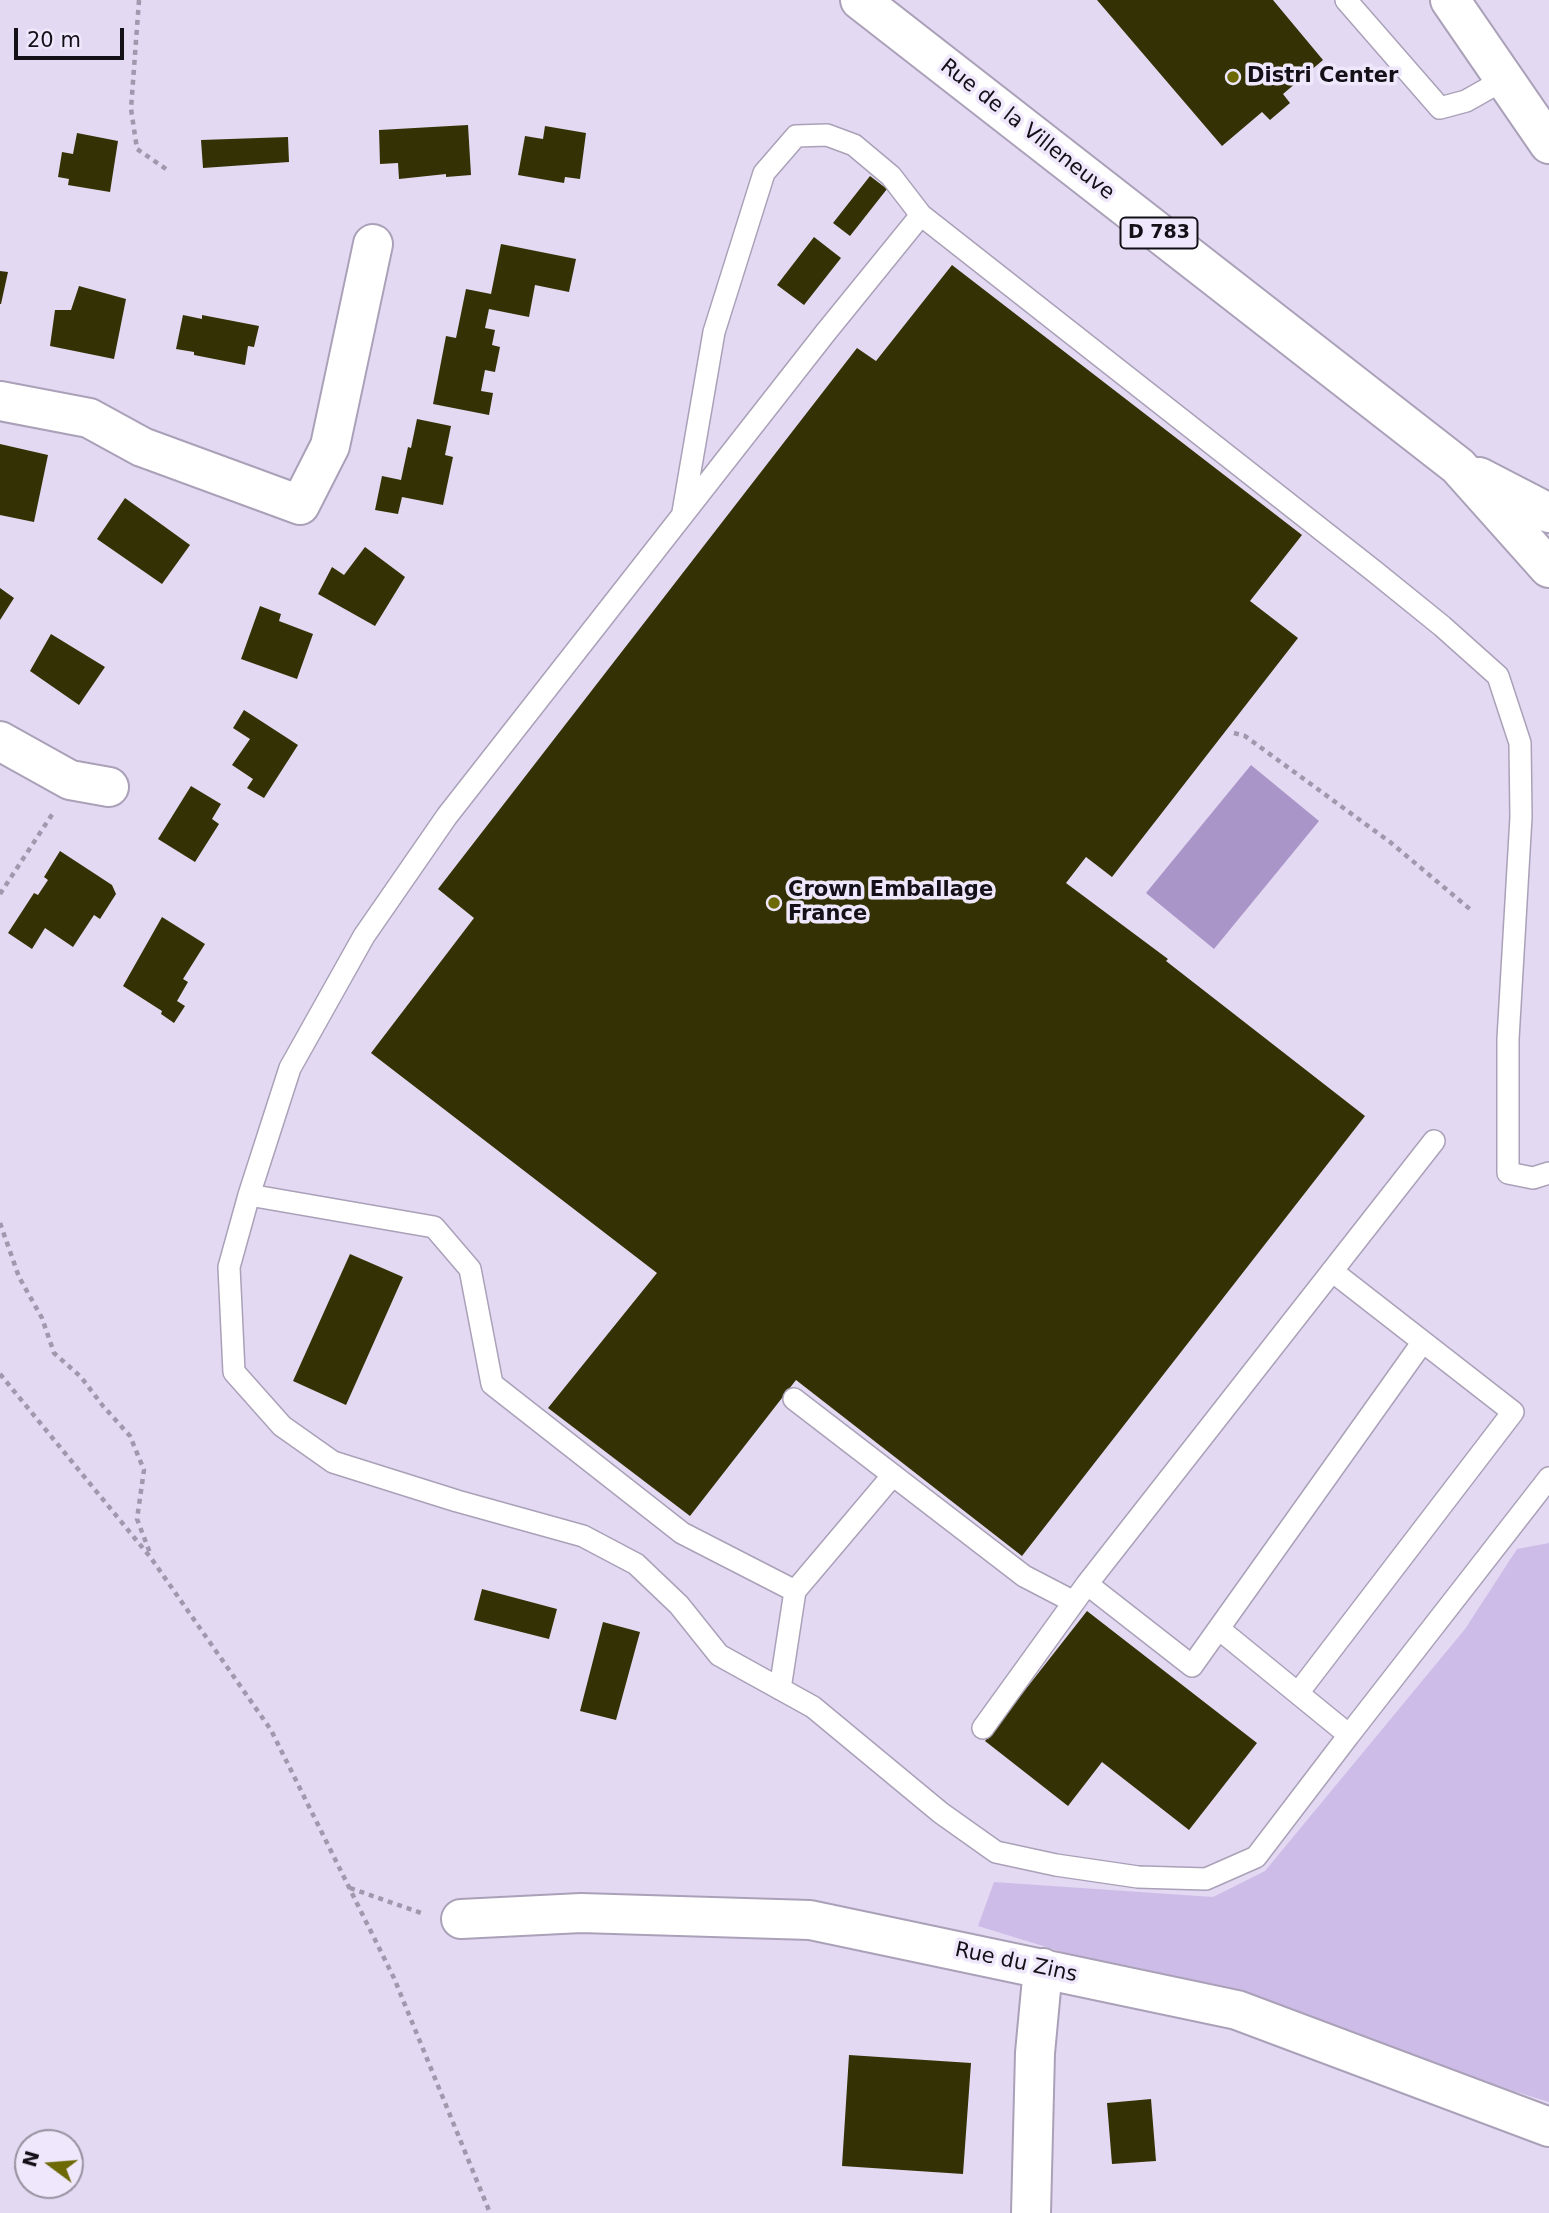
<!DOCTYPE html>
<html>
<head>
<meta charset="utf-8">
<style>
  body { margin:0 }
  #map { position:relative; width:1549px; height:2213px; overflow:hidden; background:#e3d9f2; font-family:"DejaVu Sans",sans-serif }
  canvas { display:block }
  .north { position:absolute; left:14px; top:2129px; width:70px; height:70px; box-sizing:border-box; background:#efe7fb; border:2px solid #9791a0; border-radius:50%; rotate:286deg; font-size:19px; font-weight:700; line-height:28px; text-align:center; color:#131018 }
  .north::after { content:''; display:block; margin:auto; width:24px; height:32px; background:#6d6904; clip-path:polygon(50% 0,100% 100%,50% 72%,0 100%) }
  .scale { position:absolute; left:14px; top:28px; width:110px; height:32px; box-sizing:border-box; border:4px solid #131018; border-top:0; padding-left:9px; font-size:21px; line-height:24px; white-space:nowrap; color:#131018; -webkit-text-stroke:5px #efe7fb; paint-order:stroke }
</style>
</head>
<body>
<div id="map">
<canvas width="1549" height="2213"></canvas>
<div class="north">N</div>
<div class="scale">20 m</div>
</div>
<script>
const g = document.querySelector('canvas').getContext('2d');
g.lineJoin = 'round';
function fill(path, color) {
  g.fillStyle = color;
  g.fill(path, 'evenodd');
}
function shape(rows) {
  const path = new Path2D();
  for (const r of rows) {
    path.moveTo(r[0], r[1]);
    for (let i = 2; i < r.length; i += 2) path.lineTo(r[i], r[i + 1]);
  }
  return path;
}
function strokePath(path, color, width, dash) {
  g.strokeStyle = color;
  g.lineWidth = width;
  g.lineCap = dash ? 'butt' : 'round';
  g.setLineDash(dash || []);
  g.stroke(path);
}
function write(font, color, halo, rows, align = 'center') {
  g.font = font + ' "DejaVu Sans",sans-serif';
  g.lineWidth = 7;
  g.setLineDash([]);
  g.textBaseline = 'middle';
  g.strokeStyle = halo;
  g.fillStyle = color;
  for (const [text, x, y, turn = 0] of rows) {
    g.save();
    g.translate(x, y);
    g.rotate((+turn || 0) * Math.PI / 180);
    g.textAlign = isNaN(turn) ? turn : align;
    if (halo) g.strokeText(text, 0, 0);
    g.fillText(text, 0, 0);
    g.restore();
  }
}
const green = shape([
  [1549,1543,1549,2102,978,1926,994,1882,1213,1897,1265,1871,1465,1629,1517,1549]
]);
const water = shape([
  [1251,765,1319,821,1214,949,1146,893]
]);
const building = shape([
  [1097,0,1273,0,1323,60,1283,94,1290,103,1270,120,1262,112,1222,146],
  [468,125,471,175,446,177,446,174,399,179,398,163,380,164,379,130],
  [545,126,586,133,580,179,565,177,564,183,518,175,525,136,543,139],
  [77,133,118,141,110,192,68,185,69,179,58,177,62,152,73,154],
  [288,137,289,162,203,168,201,140],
  [870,176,887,189,850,236,833,223],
  [814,237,841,258,804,305,777,285],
  [501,244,576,259,569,292,535,285,529,317,489,309,485,328,495,330,492,345,500,347,495,372,485,370,481,391,493,393,489,415,433,404,446,336,456,338,466,289,491,294],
  [952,265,1302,535,1250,601,1298,638,1112,877,1086,857,1066,883,1168,959,1166,961,1365,1116,1022,1556,796,1380,690,1516,548,1408,657,1273,371,1053,474,918,438,889,857,348,876,361],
  [0,271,8,272,1,304,0,304],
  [79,286,126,299,114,359,50,346,55,310,71,310],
  [183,315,202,319,202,315,259,326,254,347,248,346,245,365,194,355,194,352,176,349],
  [417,419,451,426,445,455,453,457,443,505,402,497,398,514,375,510,382,476,401,480,408,447,411,448],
  [0,444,48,455,34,522,0,515],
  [125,498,190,545,162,584,97,539],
  [365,547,405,577,375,626,318,594,332,567,344,575],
  [0,588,14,598,0,620],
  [260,606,281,614,279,621,313,634,297,679,241,659],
  [51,634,105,667,79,705,30,671],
  [244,710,298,745,264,798,247,788,253,779,232,765,250,739,233,728],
  [191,786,221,804,212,819,219,824,195,862,158,839],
  [60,851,112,885,116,894,100,919,94,915,73,947,45,928,32,949,8,933,34,893,38,895,48,880,44,877],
  [162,917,205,944,183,979,188,982,177,1001,185,1006,174,1023,161,1014,162,1011,123,986],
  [350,1254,403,1277,346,1405,293,1381],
  [482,1589,557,1609,549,1639,474,1620],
  [1087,1611,1257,1743,1189,1830,1102,1762,1068,1806,985,1741],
  [603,1622,640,1632,616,1720,580,1711],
  [849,2055,971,2063,963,2174,842,2166],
  [1151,2099,1156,2161,1112,2164,1107,2103]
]);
const path = shape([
  [139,0,131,109,137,149,166,169],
  [1234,733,1245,736,1390,842,1471,910],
  [0,894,53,813],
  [0,1223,19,1277,42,1318,54,1353,81,1377,103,1406,130,1436,144,1470,137,1519,150,1553],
  [0,1374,151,1558,271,1730,394,1978,490,2213],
  [350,1888,424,1914]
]);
const lane = shape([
  [1346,0,1440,108,1466,101,1505,79],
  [683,512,714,332,764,173,796,136,827,135,854,145,891,176,921,215],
  [249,1195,434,1227,470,1269,492,1384,682,1533,795,1591,780,1689],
  [794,1399,1024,1576,1074,1602],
  [1087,1584,1192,1666,1422,1343],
  [795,1591,893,1475],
  [1219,1629,1349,1735,1549,1478],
  [1298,1693,1513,1412,1332,1271],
  [983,1728,1087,1584,1434,1141],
  [1349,1735,1256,1857,1206,1879,1138,1877,1056,1865,996,1852,941,1813,813,1707,719,1655,679,1605,636,1564,583,1536,457,1501,333,1462,282,1426,234,1372,229,1267,249,1195,290,1068,364,936,447,816,826,332,921,215,1374,571,1442,626,1498,676,1520,743,1521,817,1508,1039,1508,1173,1533,1178,1549,1173]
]);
const street = shape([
  [1450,0,1549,144],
  [0,401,89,418,142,447,300,505,330,446,373,244],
  [0,741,70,780,109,787],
  [461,1919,581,1913,810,1920,1237,2010,1549,2127],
  [1031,2213,1035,2053,1043,1968]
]);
const primary = shape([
  [860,0,1458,466,1549,568],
  [1479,477,1549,513]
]);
const markers = [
  [1233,77,7,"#6d6904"],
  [774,903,7,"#6d6904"]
];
const shields = [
  [1159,233,77]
];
const shieldNames = [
  ["D 783",1159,233]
];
const poiNames = [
  ["Distri Center",1247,77],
  ["Crown Emballage",788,891],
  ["France",788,915]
];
const streetNames = [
  ["Rue de la Villeneuve",1027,130,38],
  ["Rue du Zins",1016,1963,12]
];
fill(green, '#cebce8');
fill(water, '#aa95c8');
fill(building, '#343205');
strokePath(lane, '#aaa1b8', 24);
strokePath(street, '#aaa1b8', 42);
strokePath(primary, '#aaa1b8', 42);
strokePath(path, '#a098ac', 4.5, [5, 5]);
strokePath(lane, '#fff', 21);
strokePath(street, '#fff', 38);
strokePath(primary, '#fff', 38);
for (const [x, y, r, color] of markers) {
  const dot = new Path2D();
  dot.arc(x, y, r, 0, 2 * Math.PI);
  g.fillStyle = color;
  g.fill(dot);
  strokePath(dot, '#efe7fb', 2.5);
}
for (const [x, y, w] of shields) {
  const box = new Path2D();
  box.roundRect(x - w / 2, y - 15.5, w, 31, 5);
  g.fillStyle = '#efe7fb';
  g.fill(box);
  strokePath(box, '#131018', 2);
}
write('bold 19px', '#131018', null, shieldNames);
write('bold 21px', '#131018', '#efe7fb', poiNames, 'left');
write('21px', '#131018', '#efe7fb', streetNames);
</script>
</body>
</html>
